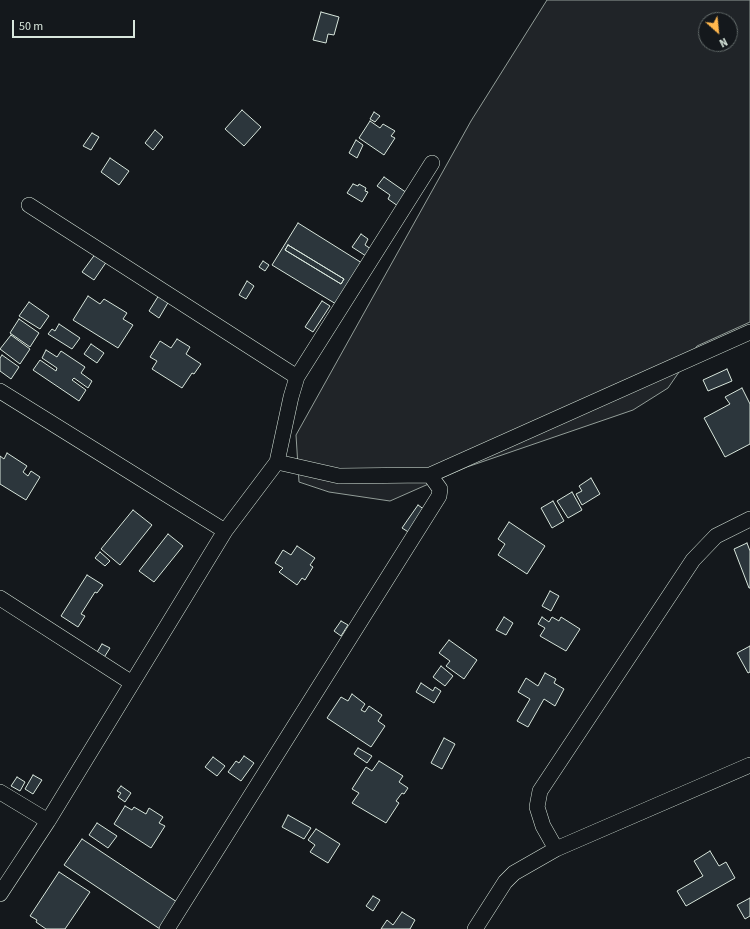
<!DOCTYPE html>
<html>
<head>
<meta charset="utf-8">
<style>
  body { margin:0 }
  #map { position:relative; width:750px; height:929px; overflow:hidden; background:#14181c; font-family:"Source Sans 3",sans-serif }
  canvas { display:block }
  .north { position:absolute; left:698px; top:12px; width:40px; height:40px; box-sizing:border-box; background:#14181c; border:1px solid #626a69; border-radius:50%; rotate:153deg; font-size:11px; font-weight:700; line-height:16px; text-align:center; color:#d8e6dc }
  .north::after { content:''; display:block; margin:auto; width:14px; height:18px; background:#ffb74d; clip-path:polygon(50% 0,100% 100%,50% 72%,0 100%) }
  .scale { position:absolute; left:12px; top:20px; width:123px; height:18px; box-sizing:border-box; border:2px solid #d8e6dc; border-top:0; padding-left:5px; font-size:12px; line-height:14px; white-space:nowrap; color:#d8e6dc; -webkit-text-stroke:3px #14181c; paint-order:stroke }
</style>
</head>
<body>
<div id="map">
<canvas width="750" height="929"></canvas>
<div class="north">N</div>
<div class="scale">50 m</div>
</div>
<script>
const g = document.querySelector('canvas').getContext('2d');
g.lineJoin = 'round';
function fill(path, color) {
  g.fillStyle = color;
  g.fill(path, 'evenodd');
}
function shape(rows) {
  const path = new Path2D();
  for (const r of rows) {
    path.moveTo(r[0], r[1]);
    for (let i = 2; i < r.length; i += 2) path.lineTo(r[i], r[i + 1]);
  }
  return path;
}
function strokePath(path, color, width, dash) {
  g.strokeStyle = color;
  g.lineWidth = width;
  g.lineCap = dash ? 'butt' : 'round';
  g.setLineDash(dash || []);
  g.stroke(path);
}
const green = shape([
  [547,0,750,0,750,322,697,346,668,388,633,410,467,467,390,501,329,492,299,482,296,435,471,121,547,0],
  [706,20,730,20,730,44,706,44,706,20]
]);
const building = shape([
  [321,12,339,17,334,35,328,34,326,43,313,40,321,12],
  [242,110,261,127,244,146,225,129,242,110],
  [374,112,380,116,375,122,370,119,374,112],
  [370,121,380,128,383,124,395,131,391,136,395,138,384,155,359,138,370,121],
  [155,130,163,137,153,150,145,143,155,130],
  [92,133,99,137,91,150,83,146,92,133],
  [356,140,363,145,357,158,349,153,356,140],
  [110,158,129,171,119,185,101,172,110,158],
  [384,177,407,193,398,206,388,199,390,195,377,186,384,177],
  [353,184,358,186,359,184,366,188,365,191,368,192,362,202,347,193,353,184],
  [298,223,362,263,336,304,272,265,298,223],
  [288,245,344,279,341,284,285,250,288,245],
  [361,234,368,239,365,245,371,249,366,256,352,247,361,234],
  [288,245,344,279,341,284,285,250,288,245],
  [96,253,107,261,94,280,82,272,96,253],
  [263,261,269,265,265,271,259,267,263,261],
  [247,281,254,286,246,299,239,295,247,281],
  [159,295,169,301,159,318,149,311,159,295],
  [88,296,100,304,104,299,127,313,123,319,133,325,118,348,73,320,88,296],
  [322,301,330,306,313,332,305,327,322,301],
  [29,302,49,316,40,329,19,316,29,302],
  [19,319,39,333,30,347,10,333,19,319],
  [59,324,80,338,72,349,48,334,52,329,55,331,59,324],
  [11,335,30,349,20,364,0,349,11,335],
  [177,339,190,347,186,354,201,364,194,374,192,373,182,388,152,369,157,361,150,357,160,341,171,348,177,339],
  [91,344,104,353,97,363,84,354,91,344],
  [46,350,57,357,61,351,85,367,81,373,92,381,88,388,74,378,72,380,86,390,79,401,33,370,40,360,56,371,57,368,42,358,46,350],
  [2,355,19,367,11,379,0,371,0,358,2,355],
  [727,369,732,381,708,391,703,380,727,369],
  [742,388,750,404,750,444,725,457,704,418,730,404,725,397,742,388],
  [7,453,27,466,23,472,28,476,31,471,40,477,26,500,0,484,0,456,4,459,7,453],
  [591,478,600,494,582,505,576,494,582,491,579,486,591,478],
  [572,492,582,510,568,518,557,501,572,492],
  [553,501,564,521,552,528,541,508,553,501],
  [418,505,425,510,410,533,402,528,418,505],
  [133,510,152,525,120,565,101,549,133,510],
  [509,522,545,546,527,574,498,555,505,544,498,539,509,522],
  [168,534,183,546,154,582,139,571,168,534],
  [747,543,750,551,750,588,749,588,734,549,747,543],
  [297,546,315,558,310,565,313,567,305,580,302,578,297,585,279,572,283,568,275,563,283,550,291,555,297,546],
  [100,552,110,561,105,566,95,558,100,552],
  [87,575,103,585,97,593,95,592,81,614,85,616,78,627,61,616,87,575],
  [550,591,559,596,551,611,542,606,550,591],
  [504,617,513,623,506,635,496,630,504,617],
  [542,617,549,622,552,617,559,621,561,617,580,629,566,651,540,636,545,628,538,624,542,617],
  [341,621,348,625,341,636,334,631,341,621],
  [449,640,477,660,464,679,446,666,450,661,439,653,449,640],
  [102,644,110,648,103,659,96,654,102,644],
  [750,646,750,672,748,673,737,653,750,646],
  [441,666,453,676,445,686,433,677,441,666],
  [545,673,556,679,554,683,564,689,555,706,544,699,528,727,517,721,530,699,518,692,526,678,538,686,545,673],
  [421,683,433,691,435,687,441,691,434,703,416,692,421,683],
  [352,694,365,704,361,710,365,712,369,706,382,715,378,721,385,726,371,747,327,718,341,697,348,701,352,694],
  [444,738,455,744,442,769,431,763,444,738],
  [358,748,372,756,367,763,354,754,358,748],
  [244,756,254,763,241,781,228,772,236,761,239,763,244,756],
  [213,757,225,766,217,776,205,767,213,757],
  [379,761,403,776,399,782,408,788,404,794,402,793,396,801,399,803,386,823,352,803,359,793,352,789,366,767,372,771,379,761],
  [33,775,42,780,33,794,25,789,33,775],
  [17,777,25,782,20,791,11,786,17,777],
  [121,786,131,793,125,802,118,797,121,793,117,791,121,786],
  [125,806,132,810,134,807,146,814,149,808,163,817,159,823,165,826,151,848,114,824,125,806],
  [288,815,311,828,304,839,282,827,288,815],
  [97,823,117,836,108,848,89,835,97,823],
  [316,829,340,844,328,863,310,852,315,845,308,840,316,829],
  [82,839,177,902,160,929,64,865,82,839],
  [710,851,719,866,726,862,735,878,686,906,677,891,703,876,694,861,710,851],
  [59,872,90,892,65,929,46,929,36,922,37,920,30,916,59,872],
  [373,896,380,900,373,911,366,906,373,896],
  [750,898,750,916,745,919,737,905,750,898],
  [402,912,415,920,410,929,381,929,387,920,393,925,402,912]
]);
const minor = shape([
  [29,205,297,377],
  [0,391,225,531],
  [277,462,339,476,430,475,750,332],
  [0,598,132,683],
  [0,792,48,821],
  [556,849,543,826,537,807,540,791,693,560,716,536,750,519],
  [0,894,48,821,225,531,277,462,291,397,297,377,432,163],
  [167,929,439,496,440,489,430,475],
  [475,929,505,882,514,873,556,849,750,765]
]);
fill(green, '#202428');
strokePath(green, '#939e99', 1);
fill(building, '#2c363c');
strokePath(building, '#d8e6dc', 1);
strokePath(minor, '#d8e6dc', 16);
strokePath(minor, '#14181c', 15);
</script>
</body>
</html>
